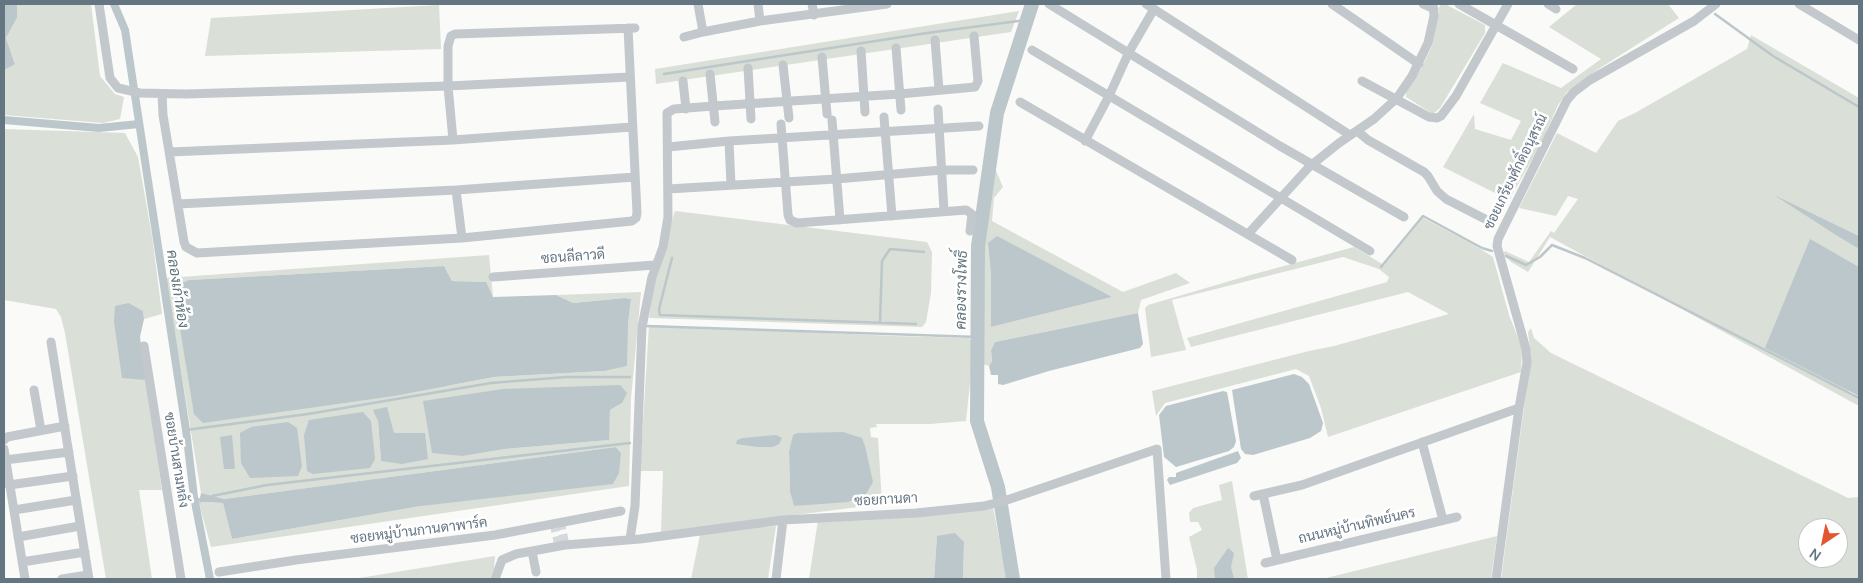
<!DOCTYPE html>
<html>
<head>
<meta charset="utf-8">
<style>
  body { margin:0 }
  #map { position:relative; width:1863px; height:583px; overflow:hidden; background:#fafaf8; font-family:Manrope,sans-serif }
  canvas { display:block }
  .frame { position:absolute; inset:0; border:5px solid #657683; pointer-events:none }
  .north { position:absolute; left:1798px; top:518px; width:50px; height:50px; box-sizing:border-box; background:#fff; border:1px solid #c1c8cd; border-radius:50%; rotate:214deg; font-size:14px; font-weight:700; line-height:20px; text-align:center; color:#657683 }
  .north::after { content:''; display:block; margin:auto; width:18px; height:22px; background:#e4572e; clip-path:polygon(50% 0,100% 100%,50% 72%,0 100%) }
</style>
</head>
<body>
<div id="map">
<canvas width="1863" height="583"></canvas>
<div class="frame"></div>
<div class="north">N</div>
</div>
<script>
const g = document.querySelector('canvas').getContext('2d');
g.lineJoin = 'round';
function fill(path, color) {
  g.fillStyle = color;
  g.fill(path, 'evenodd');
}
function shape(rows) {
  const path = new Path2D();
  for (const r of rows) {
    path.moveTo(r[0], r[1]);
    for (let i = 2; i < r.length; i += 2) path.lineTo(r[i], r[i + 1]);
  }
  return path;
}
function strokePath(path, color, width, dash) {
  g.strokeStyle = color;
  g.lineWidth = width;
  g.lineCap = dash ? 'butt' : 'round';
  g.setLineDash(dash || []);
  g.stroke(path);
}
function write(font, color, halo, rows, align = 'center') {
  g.font = font + ' Manrope,Sarabun,sans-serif';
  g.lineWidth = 5;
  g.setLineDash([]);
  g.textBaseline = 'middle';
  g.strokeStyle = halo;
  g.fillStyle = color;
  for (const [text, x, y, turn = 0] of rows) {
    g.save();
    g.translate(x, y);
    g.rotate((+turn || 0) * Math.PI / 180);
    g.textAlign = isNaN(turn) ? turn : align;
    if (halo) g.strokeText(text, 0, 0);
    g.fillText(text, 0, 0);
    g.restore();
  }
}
const green = shape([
  [17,4,91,4,100,76,115,94,124,97,120,119,103,123,4,115,4,70,15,63,6,38,17,18],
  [1440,4,1445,4,1485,25,1485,33,1440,108,1433,114,1406,97,1406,92,1422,67,1432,46],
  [1577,4,1668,4,1679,18,1600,68,1567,92,1558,105,1540,146,1509,200,1443,167,1474,114,1475,129,1511,140,1521,121,1480,103,1503,63,1561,88,1601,59,1549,27],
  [439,5,441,49,205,56,211,18],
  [1019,11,1011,32,656,84,655,69],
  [1751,35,1859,98,1859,236,1779,198,1859,249,1859,267,1810,240,1849,392,1859,396,1859,406,1550,237,1528,272,1511,262,1503,254,1505,251,1529,262,1551,231,1554,233,1578,199,1568,196,1556,216,1519,208,1557,133,1596,153,1618,121,1635,113,1747,49],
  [4,129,125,133,138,157,152,236,162,314,144,319,143,311,129,303,146,380,162,490,139,490,152,579,106,579,65,333,61,317,56,309,4,300],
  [994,166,1003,187,994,198,992,221,1123,292,1176,273,1190,283,1141,300,1138,313,995,342,991,350,992,361,989,366,983,364,982,245],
  [988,243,1112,297,991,327,991,275],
  [675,211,927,242,932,252,931,293,926,322,922,327,649,318,655,275],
  [1423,218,1474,245,1493,257,1509,315,1522,348,1521,372,1328,437,1321,408,1309,376,1296,369,1165,403,1156,416,1152,391,1309,351,1334,346,1449,314,1408,292,1191,347,1187,338,1387,282,1389,277,1379,269,1343,257,1172,300,1186,350,1151,357,1145,308,1148,305,1247,276,1354,247,1384,265],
  [489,255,493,297,485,282,452,281,444,266,189,280,176,285,447,386,494,377,604,371,628,323,631,299,625,298,573,303,556,295,641,292,631,399,629,486,211,547,199,503,204,502,223,503,232,539,421,506,621,453,616,447,224,499,201,493,166,278],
  [622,403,610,410,608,440,505,449,463,456],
  [378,421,394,433,381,461],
  [649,325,894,336,969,338,974,345,966,421,930,424,876,424,877,427,870,428,871,437,878,438,882,504,661,532,663,471,640,471],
  [789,452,811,504,794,506,790,492],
  [1531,328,1534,338,1551,353,1848,498,1859,497,1859,579,1501,579,1531,355,1528,332],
  [1808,528,1838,528,1838,558,1808,558],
  [1232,481,1248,579,1197,579,1197,570,1189,537,1202,530,1198,522,1190,522,1189,513,1193,508,1222,500,1219,485],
  [993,507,1007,579,963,579,964,542,937,536,934,579,809,579,818,520],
  [776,526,768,579,691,579,700,535,746,528],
  [1497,536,1491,579,1322,579],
  [495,556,494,569,490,579,353,579]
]);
const water = shape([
  [4,4,17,4,17,18,6,38,15,64,4,70],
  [1774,195,1859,236,1859,249,1836,235],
  [997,236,1112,297,991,327,991,275,988,243],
  [1810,239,1859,267,1859,396,1765,348],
  [444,266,452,281,486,282,493,297,556,295,573,303,625,298,631,299,628,323,627,366,604,371,494,377,394,396,203,423,194,414,176,304,176,285,189,280],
  [129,303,143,311,144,319,140,337,146,380,122,378,114,322,115,306],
  [1138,313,1143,344,1140,348,1049,371,1003,385,998,384,998,375,991,375,989,366,992,361,991,350,995,342],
  [1294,374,1302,377,1309,384,1323,423,1321,431,1310,438,1253,455,1245,454,1241,449,1232,390],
  [620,385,627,393,622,403,610,410,609,440,505,449,463,456,432,453,423,401,503,389],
  [1223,391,1227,392,1236,441,1234,447,1229,451,1176,467,1164,457,1159,415,1166,406],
  [387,407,394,433,425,433,428,459,402,464,381,461,378,421,373,410],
  [363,412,371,421,375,459,370,468,313,474,307,471,304,435,309,420],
  [288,422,297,428,302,466,298,476,250,478,241,463,240,433,251,427],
  [843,432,862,438,865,446,873,482,866,494,848,502,794,506,790,492,789,452,793,435,797,433],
  [232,435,235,469,224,469,220,437],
  [776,435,782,438,779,444,773,447,758,447,736,444,737,440,743,438],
  [616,447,621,453,619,473,613,484,421,506,232,539,223,503,204,502,199,503,201,493,224,499],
  [1238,451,1241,458,1237,463,1170,485,1167,480,1169,477,1176,477,1176,473],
  [955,533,964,542,963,579,934,579,937,536],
  [1228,548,1234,553,1231,567,1234,579,1215,579,1214,568]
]);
const stream = shape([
  [1715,14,1773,56,1859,107],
  [664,74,927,33,1026,20],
  [1506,256,1526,265,1540,257,1552,245,1585,258,1859,398],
  [672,258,659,309,660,315,916,324],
  [1381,267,1423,216,1482,248,1492,251],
  [880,322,882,261,890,249,924,252],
  [646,326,978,337],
  [186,430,308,414,491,383,566,377,630,377],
  [212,496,267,485,630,443],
  [195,500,202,499]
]);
const canal = shape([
  [114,4,125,30,186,430,194,497,210,579],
  [4,120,99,128,139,124]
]);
const river = shape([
  [1013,579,998,487,977,421,978,246,997,113,1032,4]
]);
const streetTunnel = shape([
  [560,521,565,545],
  [554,523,559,546]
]);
const street = shape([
  [99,4,110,78,118,88,140,93,186,94,448,86,630,77],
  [698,4,703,32],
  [758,4,760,21],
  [812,4,814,15],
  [1049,4,1280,146,1404,217],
  [1146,4,1350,135],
  [1332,4,1419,64],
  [1423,4,1434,9],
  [1459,4,1573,69],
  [1548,4,1556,9],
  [1799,4,1859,40],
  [684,37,703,32,760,21,887,4],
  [935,40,939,90],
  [896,48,901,110],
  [1032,50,1370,251],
  [861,51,865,112],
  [822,57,827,114],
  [783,65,789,118],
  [748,68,751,119],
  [710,74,715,122],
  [683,81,686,109],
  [1362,81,1429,117,1437,118,1441,116,1456,96,1508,4],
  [162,94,163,115,184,242,186,247,197,253,462,238,632,221,636,218,637,213,628,28],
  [1020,102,1292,260],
  [938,109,944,211],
  [884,117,892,216],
  [832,120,840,220],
  [781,124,788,215,790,220,797,223,966,210,972,214,970,231],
  [1357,131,1368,140,1424,172,1428,176,1437,191,1446,199,1485,219],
  [453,140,448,86,448,46,451,36,455,34,635,28],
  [729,141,731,185],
  [1085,141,1109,96,1129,52,1154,9],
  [668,147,729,141,979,126],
  [170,152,453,140,632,127],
  [668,189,836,179,942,170,973,170],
  [456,190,462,238],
  [178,204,456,190,635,177],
  [1248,234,1309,167,1339,143,1374,119,1397,98,1412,76,1428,43,1434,16,1433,4],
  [493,277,655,265],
  [51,342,89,579],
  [144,346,181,579],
  [34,390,41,430],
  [4,440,7,437,65,426],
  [1422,442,1443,520],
  [4,449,25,579],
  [5,460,69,452],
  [9,485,73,476],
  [1263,494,1277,560],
  [1254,496,1302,485,1519,408],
  [14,510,76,500],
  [18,537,80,526],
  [630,539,635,506,642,327,652,277,663,247,668,217,667,113,674,109,714,106,900,94,975,87,978,81,974,36],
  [532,551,536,572],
  [22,562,85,552],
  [1265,563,1457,517],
  [219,572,296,560,495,535,621,511],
  [62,579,88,575],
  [495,579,502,560,516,554,565,545,640,539,783,520,916,513,984,506,1007,500,1157,449,1166,579],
  [776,579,783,520],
  [1496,579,1519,408,1527,363,1526,349,1497,246,1498,239,1567,100,1574,92,1590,80,1694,21,1716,4]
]);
const streetNames = [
  ["ซอยเกรียงศักดิ์อนุสรณ์",1516,172,-64],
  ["ซอนลีลาวดี",573,257,-4],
  ["ซอยบ้านสามหลัง",176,460,81],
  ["ซอยกานดา",886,500,-3],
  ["ถนนหมู่บ้านทิพย์นคร",1357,526,-13],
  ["ซอยหมู่บ้านกานดาพาร์ค",419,531,-7]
];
const waterNames = [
  ["คลองเก้าห้อง",177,289,81],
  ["คลองรางโพธิ์",962,290,-89]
];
fill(green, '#dadfd7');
fill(water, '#bbc7cb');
strokePath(stream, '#bbc7cb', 2.5);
strokePath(canal, '#bbc7cb', 8);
strokePath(river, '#bbc7cb', 14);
strokePath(streetTunnel, '#d5d9db', 9, [9, 4.5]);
strokePath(street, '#c3c8cc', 9);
write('14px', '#657683', '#fff', streetNames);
write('italic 15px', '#60757c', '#fff', waterNames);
</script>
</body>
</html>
